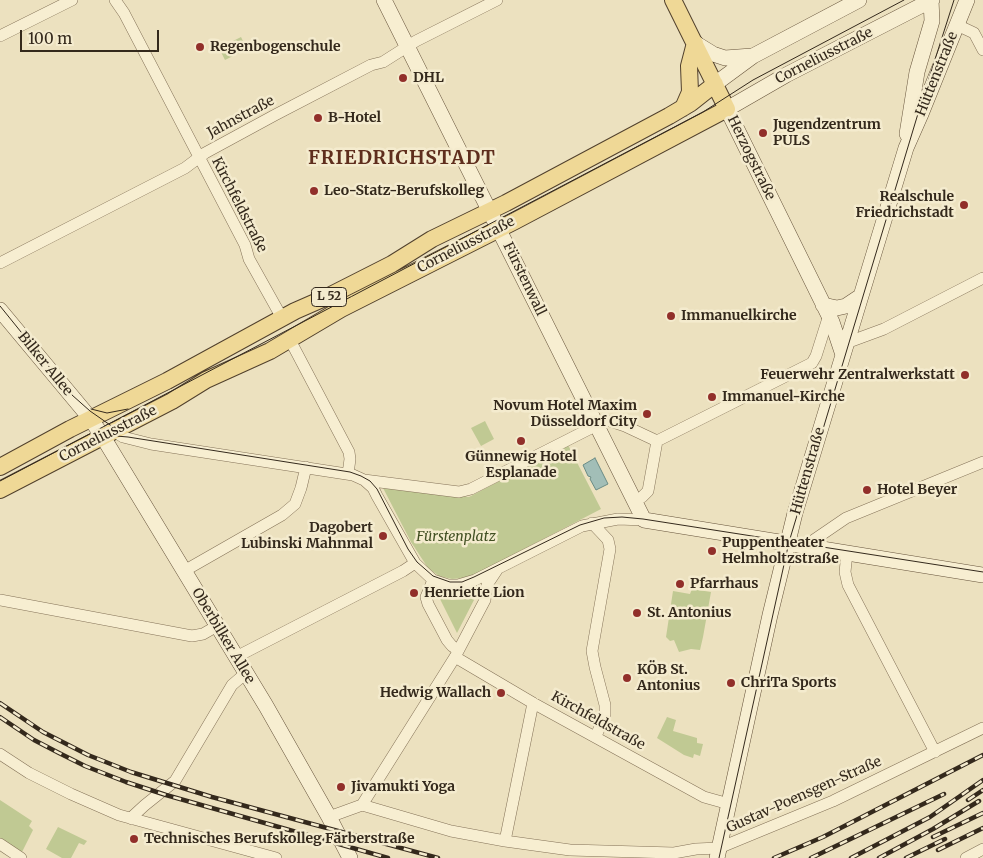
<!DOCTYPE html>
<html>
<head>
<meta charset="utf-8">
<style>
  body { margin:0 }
  #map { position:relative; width:983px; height:858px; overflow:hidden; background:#ece1bf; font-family:Merriweather,serif }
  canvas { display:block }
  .scale { position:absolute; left:20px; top:30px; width:139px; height:22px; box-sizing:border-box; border:2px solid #34291c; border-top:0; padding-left:6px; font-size:15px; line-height:18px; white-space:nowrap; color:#34291c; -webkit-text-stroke:4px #f4ebce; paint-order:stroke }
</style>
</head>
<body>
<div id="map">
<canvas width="983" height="858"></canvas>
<div class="scale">100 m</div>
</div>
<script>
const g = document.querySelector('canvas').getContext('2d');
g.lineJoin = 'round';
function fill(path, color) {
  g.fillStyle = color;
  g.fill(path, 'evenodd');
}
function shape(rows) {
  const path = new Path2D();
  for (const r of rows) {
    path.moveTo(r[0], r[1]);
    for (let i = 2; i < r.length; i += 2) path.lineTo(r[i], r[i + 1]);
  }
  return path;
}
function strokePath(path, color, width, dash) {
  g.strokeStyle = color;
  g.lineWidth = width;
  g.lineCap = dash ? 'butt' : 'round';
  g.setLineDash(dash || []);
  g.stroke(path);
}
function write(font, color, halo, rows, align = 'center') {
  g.font = font + ' Merriweather,serif';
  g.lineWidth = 5;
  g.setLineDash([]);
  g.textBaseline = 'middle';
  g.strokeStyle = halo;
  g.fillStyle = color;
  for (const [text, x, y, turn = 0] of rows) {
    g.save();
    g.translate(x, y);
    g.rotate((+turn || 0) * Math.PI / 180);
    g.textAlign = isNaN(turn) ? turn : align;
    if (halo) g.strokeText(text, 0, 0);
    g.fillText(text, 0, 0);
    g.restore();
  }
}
const green = shape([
  [241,37,247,49,225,60,219,48],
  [485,421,494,439,481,446,471,428],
  [568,445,601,509,476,574,464,578,452,579,439,576,428,568,411,542,382,486,469,497],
  [692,589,711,592,703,637,700,650,691,649,679,652,674,640,670,641,666,637,673,591,690,594],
  [439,597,452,600,473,598,474,600,457,633],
  [667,717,676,720,673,731,697,738,697,743,703,744,700,756,694,754,693,758,684,755,657,738],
  [0,800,32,821,29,826,33,830,22,852,0,838],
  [58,827,87,841,84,845,79,843,71,858,62,858,46,849]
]);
const water = shape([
  [595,458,608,484,596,490,590,479,591,477,588,476,583,465,595,458]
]);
const street = shape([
  [115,0,124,13,245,245,249,259,282,318],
  [957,25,974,33,983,50],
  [0,36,72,0],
  [0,263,185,168,205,153,275,115,371,65,383,62,416,41,497,0],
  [290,340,349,452,350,459,348,474],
  [846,343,884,329,983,278],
  [110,429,123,437,151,444,353,475,364,480,459,492,471,489,605,421,610,421,625,426,657,441],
  [657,441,812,363,816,356,829,315],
  [364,480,373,488,377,496,415,563,433,580,448,585,458,585,475,580,582,526,618,519,644,520],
  [634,501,642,497,648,491,657,441],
  [592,523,608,540,610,549,592,651,595,667,605,705,605,715,596,736],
  [805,546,846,518,983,462],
  [847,553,845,572,848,585,935,752],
  [184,571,282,515,295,504,301,488,306,467],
  [433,580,426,597,428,604,447,640,452,646,458,650],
  [0,600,192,636,203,634,217,626],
  [236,657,403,571,415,563],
  [455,657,533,703,704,797,729,804],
  [0,754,29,773,71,794,119,815,276,858],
  [362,805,451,831,505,841,570,850,674,853,696,849,719,848,833,801,983,728],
  [329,817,362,805,455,657,485,600,487,585,497,570],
  [132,819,133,816,145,805,175,781,232,685,246,673],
  [505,841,533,703],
  [0,844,21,858],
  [966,858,983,849]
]);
const secondary = shape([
  [384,0,644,520,983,575],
  [695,43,713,54,725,58,752,56],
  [715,84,753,56,859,0],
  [907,134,917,72,932,21,931,0],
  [823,305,837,308,846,306,861,296],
  [0,310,90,418,103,437,266,706,329,817,350,858],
  [843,355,832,322,727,109,786,75,932,0],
  [717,858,770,615,795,513,906,148,921,114,967,0]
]);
const primary = shape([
  [683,108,690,92,689,66,695,43],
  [0,467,70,429,167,381,295,311,327,297,392,264,432,239,506,203,669,116,691,103,715,84],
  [0,490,172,401,206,380,270,351,341,309,515,221,727,109,673,0]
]);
const tram = shape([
  [0,306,72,395,90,411,113,427],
  [91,409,107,413,128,409],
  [92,434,128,437,350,472,361,476,370,481,377,489,408,549,417,562,433,576,450,582,462,582,474,577,580,525,604,518,622,517,643,519,983,572],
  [0,481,703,112,753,80,904,0],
  [719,858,789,542,923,97,954,0]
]);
const rail = shape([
  [0,703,43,732,88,755,131,772,212,797,438,858],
  [0,717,34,740,59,753,85,766,126,782,166,795,388,858],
  [968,800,983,790],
  [933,837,983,813],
  [938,850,983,828],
  [774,858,823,837,983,755],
  [811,858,944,794],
  [851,858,930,817,983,780],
  [879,858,933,829,979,801],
  [906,858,945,839]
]);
const markers = [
  [200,47,5,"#912f2a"],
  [403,78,5,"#912f2a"],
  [318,118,5,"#912f2a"],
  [763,133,5,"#912f2a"],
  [314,191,5,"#912f2a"],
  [964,205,5,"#912f2a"],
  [671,316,5,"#912f2a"],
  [965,375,5,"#912f2a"],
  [712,397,5,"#912f2a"],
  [647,414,5,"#912f2a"],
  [521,441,5,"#912f2a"],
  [867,490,5,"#912f2a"],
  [383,536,5,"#912f2a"],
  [712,551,5,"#912f2a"],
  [680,584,5,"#912f2a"],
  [414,593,5,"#912f2a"],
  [637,613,5,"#912f2a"],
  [627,678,5,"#912f2a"],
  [731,683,5,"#912f2a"],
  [501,693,5,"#912f2a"],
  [341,787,5,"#912f2a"],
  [134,839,5,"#912f2a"]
];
const shields = [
  [329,297,35]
];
const shieldNames = [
  ["L 52",329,297]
];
const poiNames = [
  ["Regenbogenschule",210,47],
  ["DHL",413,78],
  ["B-Hotel",328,118],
  ["Jugendzentrum",773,125],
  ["PULS",773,141],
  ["Leo-Statz-Berufskolleg",324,191],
  ["Realschule",954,197,"right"],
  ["Friedrichstadt",954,213,"right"],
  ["Immanuelkirche",681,316],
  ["Feuerwehr Zentralwerkstatt",955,375,"right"],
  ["Immanuel-Kirche",722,397],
  ["Novum Hotel Maxim",637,406,"right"],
  ["Düsseldorf City",637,422,"right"],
  ["Günnewig Hotel",521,457,"center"],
  ["Esplanade",521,473,"center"],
  ["Hotel Beyer",877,490],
  ["Dagobert",373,528,"right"],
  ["Lubinski Mahnmal",373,544,"right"],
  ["Puppentheater",722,543],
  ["Helmholtzstraße",722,559],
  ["Pfarrhaus",690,584],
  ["Henriette Lion",424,593],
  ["St. Antonius",647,613],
  ["KÖB St.",637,670],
  ["Antonius",637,686],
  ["ChriTa Sports",741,683],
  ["Hedwig Wallach",491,693,"right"],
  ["Jivamukti Yoga",351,787],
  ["Technisches Berufskolleg Färberstraße",144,839]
];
const streetNames = [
  ["Corneliusstraße",824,56,-27],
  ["Hüttenstraße",937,74,-68],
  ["Jahnstraße",241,117,-28],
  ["Herzogstraße",751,158,64],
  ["Kirchfeldstraße",239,205,63],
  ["Corneliusstraße",466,245,-27],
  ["Fürstenwall",524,279,64],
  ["Bilker Allee",45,364,51],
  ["Corneliusstraße",108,434,-27],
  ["Hüttenstraße",808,471,-74],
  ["Oberbilker Allee",223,636,59],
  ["Kirchfeldstraße",598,721,29],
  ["Gustav-Poensgen-Straße",804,795,-24]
];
const parkNames = [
  ["Fürstenplatz",456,537]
];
const districtNames = [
  ["FRIEDRICHSTADT",402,159]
];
fill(green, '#c0c993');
fill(water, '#a2beb7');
strokePath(water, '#6a8b85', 1);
strokePath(street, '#847258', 12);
strokePath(secondary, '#66533b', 16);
strokePath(primary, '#51402c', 18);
strokePath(street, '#f7eed1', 11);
strokePath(secondary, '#f7eed1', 15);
strokePath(primary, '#efd896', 16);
strokePath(tram, '#34291c', 1);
strokePath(rail, '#34291c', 4.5);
strokePath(rail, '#f4ebce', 2.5, [8]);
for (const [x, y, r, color] of markers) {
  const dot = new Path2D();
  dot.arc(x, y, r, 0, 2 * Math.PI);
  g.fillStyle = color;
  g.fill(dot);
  strokePath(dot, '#f4ebce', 2);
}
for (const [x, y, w] of shields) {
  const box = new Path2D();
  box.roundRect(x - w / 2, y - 9.5, w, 19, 4);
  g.fillStyle = '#f4ebce';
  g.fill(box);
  strokePath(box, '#34291c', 1);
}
write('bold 12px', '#34291c', null, shieldNames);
write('bold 14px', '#34291c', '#f4ebce', poiNames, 'left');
write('14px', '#34291c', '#f4ebce', streetNames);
write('italic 14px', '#425023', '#f4ebce', parkNames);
g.letterSpacing = '1px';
write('bold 19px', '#5f2e1d', '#f4ebce', districtNames);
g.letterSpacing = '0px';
</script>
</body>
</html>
